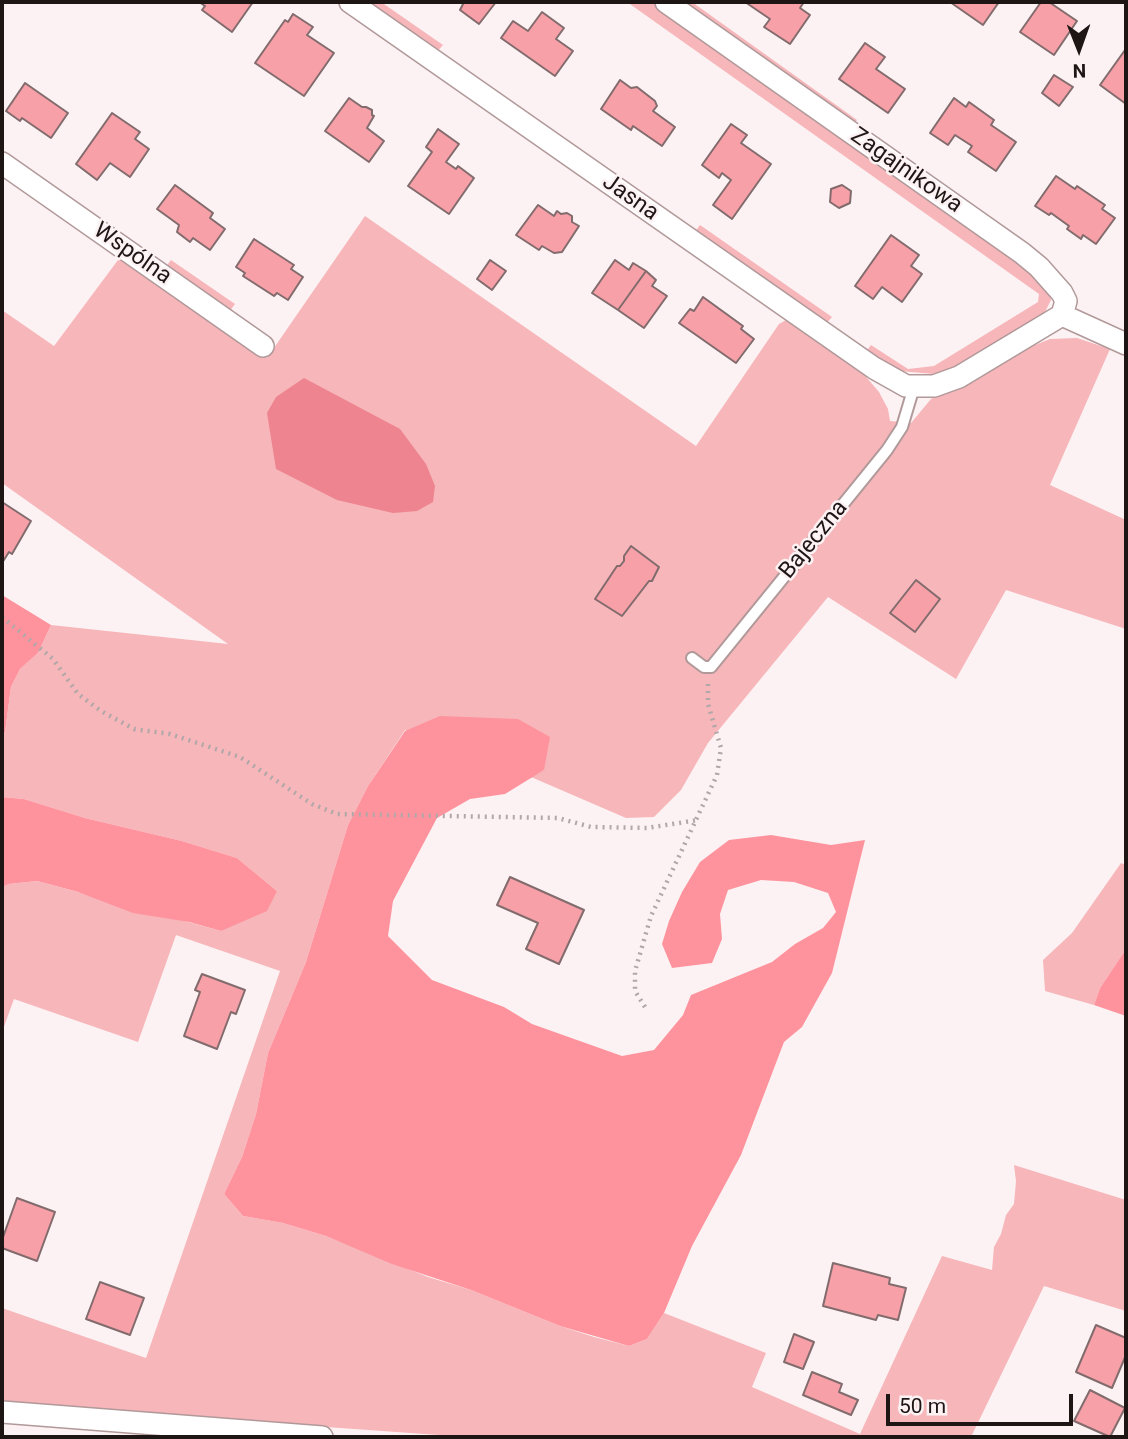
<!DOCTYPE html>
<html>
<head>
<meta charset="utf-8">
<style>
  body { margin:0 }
  #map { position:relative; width:1128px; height:1439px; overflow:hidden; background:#fdf2f3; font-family:Roboto,sans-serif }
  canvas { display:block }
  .frame { position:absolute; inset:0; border:4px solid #1e1515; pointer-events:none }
  .north { position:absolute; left:1044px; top:14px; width:70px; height:70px; -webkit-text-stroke:5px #fdf2f3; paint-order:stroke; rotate:179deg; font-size:19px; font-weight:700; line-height:28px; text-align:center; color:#1e1515 }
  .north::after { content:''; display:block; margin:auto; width:24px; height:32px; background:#1e1515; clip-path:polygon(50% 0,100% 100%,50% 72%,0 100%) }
  .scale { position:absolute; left:886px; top:1394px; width:187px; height:32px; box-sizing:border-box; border:4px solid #1e1515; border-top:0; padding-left:9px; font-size:21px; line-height:24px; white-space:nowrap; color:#1e1515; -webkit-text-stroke:5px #fdf2f3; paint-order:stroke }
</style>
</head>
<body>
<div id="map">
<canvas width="1128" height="1439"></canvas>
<div class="frame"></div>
<div class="north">N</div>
<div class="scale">50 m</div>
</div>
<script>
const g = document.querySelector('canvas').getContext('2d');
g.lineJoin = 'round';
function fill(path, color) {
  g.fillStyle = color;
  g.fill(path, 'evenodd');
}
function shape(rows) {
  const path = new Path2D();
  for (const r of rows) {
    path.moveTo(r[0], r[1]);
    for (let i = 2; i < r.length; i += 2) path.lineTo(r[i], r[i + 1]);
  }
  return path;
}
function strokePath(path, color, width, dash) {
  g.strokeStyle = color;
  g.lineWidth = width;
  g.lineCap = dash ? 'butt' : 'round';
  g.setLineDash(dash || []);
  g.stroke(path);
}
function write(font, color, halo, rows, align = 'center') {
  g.font = font + ' Roboto,sans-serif';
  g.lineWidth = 5;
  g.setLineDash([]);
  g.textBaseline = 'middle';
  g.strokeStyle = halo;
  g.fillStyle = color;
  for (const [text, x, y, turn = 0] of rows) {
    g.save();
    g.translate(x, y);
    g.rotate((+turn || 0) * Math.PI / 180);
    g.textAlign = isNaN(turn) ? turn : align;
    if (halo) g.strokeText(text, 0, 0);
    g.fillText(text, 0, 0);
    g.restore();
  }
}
const green = shape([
  [361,2,381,2,443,45,435,54],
  [627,2,652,2,1027,267,1050,292,1051,300,1043,316,953,368,934,374,899,371,866,352,871,345,908,369,934,366,1038,302,1039,294],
  [675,2,692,2,857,120,853,126],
  [365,216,696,446,779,324,786,320,861,371,879,392,888,409,890,421,911,423,931,399,1025,349,1050,339,1077,338,1110,349,1050,485,1126,520,1126,629,1006,590,956,679,828,597,708,743,681,790,654,817,626,818,531,777,544,770,405,730,368,786,348,825,306,962,268,1053,256,1114,242,1157,224,1194,243,1216,283,1223,326,1236,428,1277,471,1290,560,1326,594,1337,629,1346,647,1339,664,1313,766,1353,752,1387,860,1434,942,1256,992,1270,994,1247,1001,1234,1006,1215,1014,1204,1016,1181,1014,1165,1126,1200,1126,1311,1044,1286,971,1437,467,1437,2,1404,2,1308,146,1358,280,971,176,935,138,1042,14,999,2,1032,2,887,9,884,37,881,221,931,277,891,237,858,182,841,85,818,24,799,2,797,2,739,5,732,11,687,20,669,38,653,51,625,228,644,2,483,2,310,54,346,121,256,267,358],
  [700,225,832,317,824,326,694,233],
  [171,260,235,304,229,312,165,268],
  [1121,863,1126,865,1126,949,1100,988,1094,1005,1045,991,1043,960,1072,933]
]);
const forest = shape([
  [2,595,51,625,38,653,20,669,11,687,5,732,2,739],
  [440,716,518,719,550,737,544,770,505,794,470,799,437,818,393,901,388,936,432,980,504,1007,532,1024,622,1056,654,1050,683,1015,691,995,772,962,795,944,823,928,836,912,828,893,794,882,761,880,728,890,720,914,722,939,712,963,672,968,662,944,669,921,682,892,700,862,729,840,771,835,831,845,865,840,832,973,802,1027,784,1042,741,1155,692,1246,664,1313,647,1339,629,1346,560,1326,471,1290,392,1264,326,1236,283,1223,243,1216,224,1194,242,1157,256,1114,268,1053,306,962,348,825,368,786,405,731],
  [2,797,24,799,85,818,182,841,237,858,277,891,267,911,221,931,189,922,133,913,78,892,37,881,9,884,2,887],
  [1126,949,1126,1016,1094,1005,1100,988]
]);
const water = shape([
  [304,378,400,429,426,464,435,486,433,502,417,511,393,513,337,500,276,469,267,413,276,397]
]);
const building = shape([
  [199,2,253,2,232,32,202,10,205,6,199,2],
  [464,2,496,2,479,24,460,10,464,2],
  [745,2,804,2,800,8,810,15,790,44,764,27,770,19,745,2],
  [950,2,999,2,983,25,950,2],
  [1041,2,1049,2,1077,21,1054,55,1020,32,1041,2],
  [542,12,564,28,556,39,573,51,555,76,501,38,513,21,528,31,542,12],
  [293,14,313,27,307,35,334,53,304,96,255,63,285,20,288,22,293,14],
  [865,43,885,57,876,69,905,89,888,113,839,79,865,43],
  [1125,50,1126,51,1126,104,1100,85,1125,50],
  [1054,75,1073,87,1059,106,1042,93,1054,75],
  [620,80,631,88,637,87,655,101,657,106,653,111,675,127,662,146,633,126,631,130,601,109,620,80],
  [25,83,68,113,51,138,22,118,20,121,6,111,25,83],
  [349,98,362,107,366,107,372,110,372,115,374,116,367,128,384,141,369,162,325,131,349,98],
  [954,98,966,107,969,102,994,120,991,125,1016,142,996,171,968,152,972,146,955,135,948,145,930,133,954,98],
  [112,113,140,132,135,139,149,149,130,177,110,163,97,180,76,164,112,113],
  [731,124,747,135,741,143,771,164,732,219,713,205,731,180,722,173,719,178,702,165,731,124],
  [438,129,459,144,446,162,456,169,458,166,474,178,449,214,408,186,432,152,426,147,438,129],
  [1056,176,1075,189,1077,186,1105,205,1102,209,1115,218,1096,244,1083,235,1081,239,1067,229,1069,226,1051,213,1049,215,1035,206,1056,176],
  [175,185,213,213,210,218,225,229,210,250,193,238,190,242,177,232,179,225,157,209,175,185],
  [842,185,851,191,850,203,839,208,830,202,831,189,842,185],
  [538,205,554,216,557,211,561,214,567,213,572,216,572,222,579,226,562,252,554,253,542,246,539,250,516,235,538,205],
  [891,235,919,255,911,266,922,274,902,302,882,287,873,299,855,286,891,235],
  [254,239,294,265,291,269,303,277,288,300,277,293,274,296,243,276,245,273,236,267,254,239],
  [490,260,506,271,492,290,477,279,490,260],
  [615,260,629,270,633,263,646,271,618,310,592,293,615,260],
  [646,271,656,280,652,286,667,296,644,328,618,310,646,271],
  [703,297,743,326,741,329,754,339,736,363,679,323,690,309,694,311,703,297],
  [2,502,31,521,12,554,9,552,2,563,2,502],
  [631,546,659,567,652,581,649,581,622,616,595,599,617,566,620,566,624,561,624,556,631,546],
  [916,580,940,599,915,632,890,613,916,580],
  [510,877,584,910,559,964,526,949,538,923,497,905,510,877],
  [202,974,245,990,236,1014,231,1012,217,1049,184,1036,200,992,195,990,202,974],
  [17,1198,55,1212,37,1261,2,1248,2,1240,17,1198],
  [833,1263,890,1278,889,1284,906,1288,898,1320,878,1315,876,1320,823,1306,833,1263],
  [100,1282,144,1298,130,1335,86,1319,100,1282],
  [1096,1325,1126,1338,1126,1355,1112,1388,1076,1372,1096,1325],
  [794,1334,814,1342,803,1369,784,1362,794,1334],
  [812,1372,842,1384,839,1392,858,1400,851,1415,803,1395,812,1372],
  [1090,1390,1125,1408,1110,1437,1074,1421,1090,1390]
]);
const path = shape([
  [2,617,53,659,78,694,101,711,134,729,170,734,240,757,312,804,337,814,558,818,591,827,647,828,698,820],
  [645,1007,635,991,635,971,651,916,717,775,721,748,708,704,708,683]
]);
const service = shape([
  [692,658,704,667,711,667,887,450,902,427,914,387]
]);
const minor = shape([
  [350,2,874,368,906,386,934,386,959,377,1062,315],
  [666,2,1022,253,1039,267,1062,293,1066,301,1062,315],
  [2,163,263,346],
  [1062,315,1126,344],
  [2,1412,322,1437]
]);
const streetNames = [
  ["Zagajnikowa",906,171,35],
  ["Jasna",630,198,35],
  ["Wspólna",132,254,35],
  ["Bajeczna",814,540,-51]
];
fill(green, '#f6b6ba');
fill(forest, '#fe939d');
fill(water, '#ee848f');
fill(building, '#f7a0a8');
strokePath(building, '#826b6d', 2);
strokePath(service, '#b1999a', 14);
strokePath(minor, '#b1999a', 24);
strokePath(path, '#b2a7a8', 4.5, [2, 5]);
strokePath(service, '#fff', 10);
strokePath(minor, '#fff', 21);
write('23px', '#1e1515', '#fdf2f3', streetNames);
</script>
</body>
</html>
